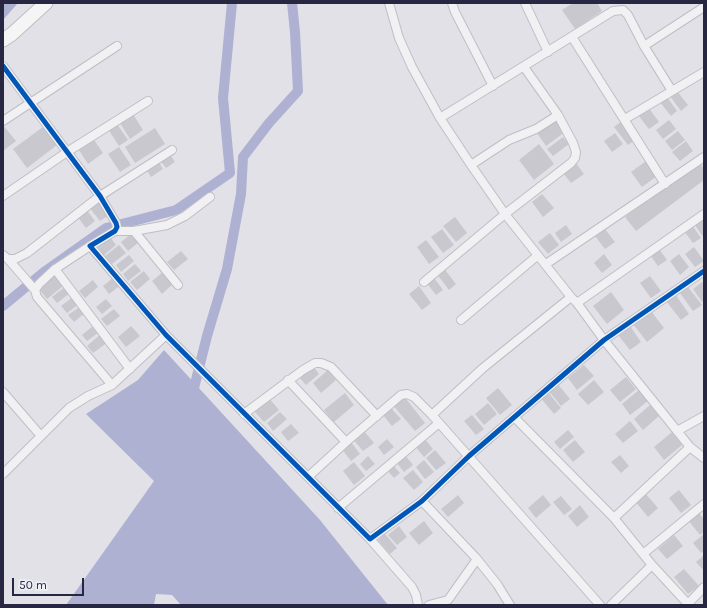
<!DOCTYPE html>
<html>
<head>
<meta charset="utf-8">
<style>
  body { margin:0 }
  #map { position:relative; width:707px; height:608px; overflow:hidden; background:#e1e1e7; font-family:Karla,sans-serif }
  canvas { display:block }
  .frame { position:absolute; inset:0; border:4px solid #282741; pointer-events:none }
  .scale { position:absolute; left:12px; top:578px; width:72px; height:18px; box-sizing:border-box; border:2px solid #282741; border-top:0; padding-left:5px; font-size:12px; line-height:14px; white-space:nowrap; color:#282741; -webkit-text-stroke:3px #efeff7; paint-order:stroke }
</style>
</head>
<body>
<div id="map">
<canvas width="707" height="608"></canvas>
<div class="frame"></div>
<div class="scale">50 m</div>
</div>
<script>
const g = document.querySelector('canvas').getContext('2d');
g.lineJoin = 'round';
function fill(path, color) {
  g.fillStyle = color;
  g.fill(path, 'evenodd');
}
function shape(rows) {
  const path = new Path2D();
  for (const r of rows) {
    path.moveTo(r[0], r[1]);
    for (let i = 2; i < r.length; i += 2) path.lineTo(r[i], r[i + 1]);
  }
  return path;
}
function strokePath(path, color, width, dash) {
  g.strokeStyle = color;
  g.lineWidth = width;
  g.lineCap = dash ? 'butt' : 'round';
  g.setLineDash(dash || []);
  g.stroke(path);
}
const water = shape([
  [3,3,18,3,3,20],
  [164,350,320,520,388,605,181,605,172,595,156,594,154,605,66,605,154,481,86,414,138,380]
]);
const canal = shape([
  [3,306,44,272,106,228,176,210,230,173,223,98,232,3],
  [192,396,207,336,227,269,241,194,243,157,269,123,298,91,295,32,292,3]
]);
const building = shape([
  [573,3,597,3,602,11,575,29,562,10],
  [677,91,688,105,681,111,670,96],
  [667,97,677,111,671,116,660,102],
  [648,107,659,122,649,129,638,115],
  [133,114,143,130,130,139,120,123],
  [555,119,565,132,546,146,537,133],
  [669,120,676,129,663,139,656,130],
  [622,121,636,139,628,145,614,127],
  [117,124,128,140,119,146,108,129],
  [3,125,16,141,3,151],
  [43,127,57,145,27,168,13,149],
  [155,128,165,144,135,163,125,147],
  [678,131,685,140,672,150,665,141],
  [615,133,623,144,612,152,604,141],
  [92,137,103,153,88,164,77,147],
  [563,137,569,144,553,156,547,149],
  [686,141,693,151,680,161,672,152],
  [539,144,554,164,534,180,519,160],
  [119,147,131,165,120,172,108,154],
  [169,153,175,162,166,168,160,160],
  [158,161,163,169,151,177,146,169],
  [646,161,657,176,642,187,631,172],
  [699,162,704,169,704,180,636,231,625,217],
  [576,163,584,174,571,183,563,173],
  [542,194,554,208,543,217,532,202],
  [98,201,109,215,100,221,89,207],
  [86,209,95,221,86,228,77,216],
  [455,217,467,233,456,242,443,226],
  [704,217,704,238,694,224],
  [566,225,572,234,561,242,555,233],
  [692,225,701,238,693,243,684,231],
  [442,229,454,245,443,253,431,237],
  [605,229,615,242,605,249,595,236],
  [132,233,139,242,128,251,121,242],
  [550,233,559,245,548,254,538,242],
  [110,237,116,245,104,255,98,247],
  [426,240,439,257,429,264,417,247],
  [119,245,126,253,112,264,105,256],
  [694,247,704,261,695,267,685,254],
  [659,249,667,260,658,266,650,255],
  [181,251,188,259,174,270,167,262],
  [604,254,612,265,602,273,594,263],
  [679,254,689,267,680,275,670,261],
  [129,255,134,261,121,272,116,265],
  [135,264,141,271,128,281,123,274],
  [443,267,456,284,449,290,436,273],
  [144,271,150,279,137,290,130,282],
  [164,271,174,283,162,294,152,281],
  [432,275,443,290,436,295,425,281],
  [55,276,63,286,47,299,39,289],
  [650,276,661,291,651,298,640,283],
  [114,277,121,285,109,294,103,286],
  [93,280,98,287,85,298,79,291],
  [702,282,704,285,704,300,702,302,693,289],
  [66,286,71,292,57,303,52,297],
  [419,286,431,303,422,310,409,294],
  [688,287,702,305,693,311,680,293],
  [611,292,624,310,607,324,593,306],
  [675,294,689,314,681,320,666,301],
  [73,297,79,304,67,313,61,306],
  [106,299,112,306,102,314,96,307],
  [81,306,86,312,74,322,68,315],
  [114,309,120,316,107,326,101,319],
  [651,311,664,328,647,342,633,324],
  [93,326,99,332,87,341,82,335],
  [131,326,140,336,126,347,118,337],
  [630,326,641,342,630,350,618,335],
  [101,334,108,342,93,353,87,346],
  [312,365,319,374,306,385,298,376],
  [584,365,594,376,577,390,568,378],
  [328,370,336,380,321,393,313,383],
  [626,377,636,389,620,402,610,390],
  [594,380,604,392,588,405,578,394],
  [557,383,570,399,561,406,548,390],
  [498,388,512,405,500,415,486,398],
  [639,390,648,401,630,415,622,404],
  [547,391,561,408,554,414,540,397],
  [345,393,354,405,334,422,324,410],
  [403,395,425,423,415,431,392,404],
  [269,398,279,410,264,422,254,411],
  [488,403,497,414,484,425,475,414],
  [650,405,659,416,643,430,634,419],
  [391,408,401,419,392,426,383,415],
  [280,412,287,419,273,431,267,423],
  [472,415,484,429,476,435,464,421],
  [630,421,638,431,623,443,615,434],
  [291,424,299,433,288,441,281,432],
  [363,430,374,443,363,451,352,438],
  [568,430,574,437,560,449,554,442],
  [672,432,682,445,664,460,654,447],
  [424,438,433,449,424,457,415,446],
  [387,439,394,447,384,455,378,447],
  [575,440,585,452,573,462,563,450],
  [350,441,360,454,351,461,341,448],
  [435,450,446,463,436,470,426,458],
  [405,455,413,465,404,472,396,462],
  [620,455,629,466,621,473,611,462],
  [368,456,375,464,366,471,360,464],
  [424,460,434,472,425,479,416,467],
  [354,462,365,476,354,485,343,471],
  [393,465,400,473,394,478,387,470],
  [413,470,423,482,414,490,403,478],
  [679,490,691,505,681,513,669,498],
  [645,493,658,508,648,517,635,501],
  [458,495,464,503,448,517,441,509],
  [543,495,551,505,536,518,528,508],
  [561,496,572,509,564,515,553,502],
  [580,505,589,517,577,527,568,516],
  [698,512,704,519,704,532,700,535,688,520],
  [424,521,433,533,419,545,409,533],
  [399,526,407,537,397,545,388,535],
  [385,534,397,548,390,554,378,540],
  [704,534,704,551,701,553,693,543],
  [674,535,683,546,667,559,658,549],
  [704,555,704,571,696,562],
  [684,569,699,586,688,594,674,577]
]);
const minor = shape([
  [389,3,399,38,412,67,440,118,471,165,505,214,571,297,577,303,604,340,690,447,614,518],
  [452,3,455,12,493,86],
  [525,3,548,52],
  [572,37,665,184],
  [644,46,672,91],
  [3,66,100,196,116,223,117,227,115,231,90,246,166,335,370,539,422,501,469,456,604,340,704,271],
  [440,118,613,11,623,10,628,15,644,46,704,7],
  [625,119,704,72],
  [3,121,117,46],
  [471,165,509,140,536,129,558,115],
  [3,196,67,152,148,101],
  [115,231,134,231,167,225,185,216,210,197],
  [134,231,178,285],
  [90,246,55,269,130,369],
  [3,255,8,259,15,259,27,253,100,196,172,150],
  [8,259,35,290],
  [546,264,704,157],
  [55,269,39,284,35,290,37,297,112,385],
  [424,282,505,214,571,163,575,158,576,152,573,143,558,115,524,67],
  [571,297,483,368,432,415,600,605],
  [577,303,704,214],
  [461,320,537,256],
  [288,380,346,442],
  [3,392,41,436],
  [244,414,303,370,315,363,321,363,331,367,377,416],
  [514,417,614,518,652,565,611,605],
  [677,431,704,416],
  [690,447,704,458],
  [3,474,69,408,88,396,112,385,166,335],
  [308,477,346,442,401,395,407,394,414,397,432,415],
  [422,501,477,559,497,584,510,605],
  [338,508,439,423],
  [370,539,412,587,416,595,418,605],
  [643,554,704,504],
  [652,565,688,604,704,587],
  [429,605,448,600,477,559]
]);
const primary = shape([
  [3,40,12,34,46,3]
]);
const cycleway = shape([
  [3,66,100,196,116,223,117,227,115,231,90,246,166,335,370,539,422,501,469,456,604,340,704,271]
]);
fill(water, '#afb1d3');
strokePath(canal, '#afb1d3', 10);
fill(building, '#c9c8cf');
strokePath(minor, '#bebec5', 10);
strokePath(primary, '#bdbdc5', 15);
strokePath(minor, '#f1f1f3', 8);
strokePath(primary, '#f5f5f6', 13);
strokePath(cycleway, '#0057b8', 5);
</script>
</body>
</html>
